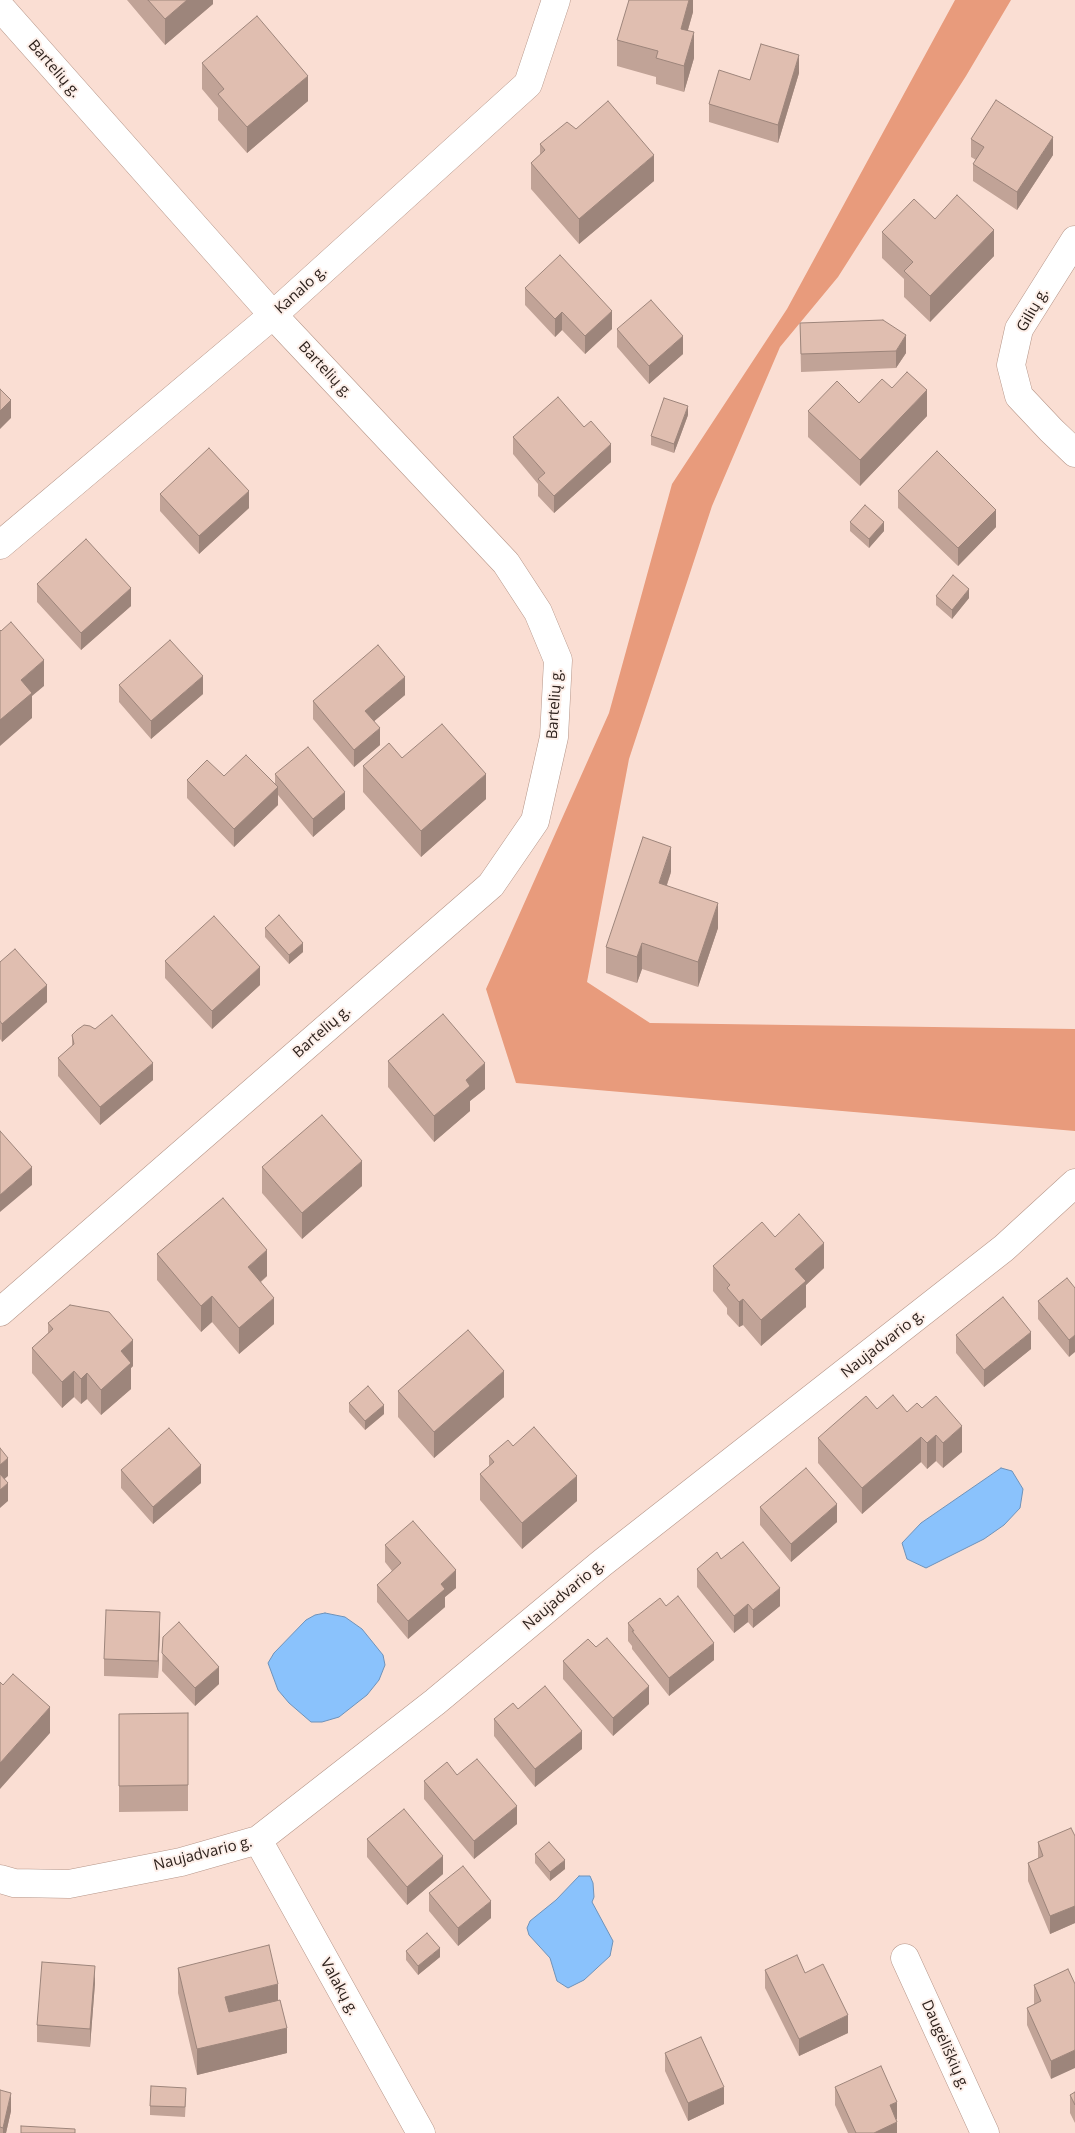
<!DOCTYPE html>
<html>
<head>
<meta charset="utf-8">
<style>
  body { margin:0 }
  canvas { display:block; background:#faded3 }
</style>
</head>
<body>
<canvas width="1075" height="2133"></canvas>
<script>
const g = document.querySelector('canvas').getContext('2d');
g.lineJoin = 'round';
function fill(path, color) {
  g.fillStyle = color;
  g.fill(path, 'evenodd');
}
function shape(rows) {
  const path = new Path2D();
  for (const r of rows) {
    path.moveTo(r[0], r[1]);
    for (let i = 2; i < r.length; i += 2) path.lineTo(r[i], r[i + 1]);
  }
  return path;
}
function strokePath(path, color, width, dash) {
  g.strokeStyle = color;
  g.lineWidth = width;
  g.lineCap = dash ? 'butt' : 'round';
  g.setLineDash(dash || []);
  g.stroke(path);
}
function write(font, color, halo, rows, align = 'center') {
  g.font = font + ' "Open Sans",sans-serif';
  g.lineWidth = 4;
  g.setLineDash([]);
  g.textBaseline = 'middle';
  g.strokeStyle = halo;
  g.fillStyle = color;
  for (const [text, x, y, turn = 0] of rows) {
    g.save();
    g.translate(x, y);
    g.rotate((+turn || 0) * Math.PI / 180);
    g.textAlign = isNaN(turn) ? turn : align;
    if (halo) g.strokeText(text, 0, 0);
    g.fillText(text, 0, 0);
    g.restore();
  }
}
const forest = shape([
  [955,0,1011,0,966,76,838,277,780,347,712,506,629,759,587,982,650,1023,1075,1029,1075,1131,516,1083,486,989,609,713,672,484,787,309]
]);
const water = shape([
  [1001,1468,1012,1471,1023,1489,1020,1508,1004,1525,984,1539,926,1568,907,1559,902,1543,921,1523,1001,1468],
  [325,1613,345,1617,362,1629,383,1655,385,1665,379,1680,367,1695,339,1717,322,1722,311,1722,289,1703,278,1690,268,1663,274,1653,306,1620,315,1615,325,1613],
  [579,1876,590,1876,593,1883,594,1897,592,1902,613,1941,610,1956,584,1980,568,1988,557,1981,550,1958,529,1935,527,1928,530,1921,556,1900,579,1876]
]);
const minor = shape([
  [0,7,273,315,506,563,538,612,558,660,554,737,535,821,491,885,0,1312],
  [1075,240,1019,329,1011,365,1019,396,1051,430,1075,453],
  [0,545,273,315,528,84,556,0],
  [258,1840,421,2133],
  [0,1879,14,1883,69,1884,181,1862,258,1840,435,1702,602,1563,1004,1248,1075,1183],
  [905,1958,985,2133]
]);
const wall = shape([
  [127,0,213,0,213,4,165,45],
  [693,0,693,12,688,30,694,58,684,92,656,84,656,77,617,66,617,40],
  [202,63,308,101,247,153,218,120,218,108,202,89],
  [799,73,778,143,709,122,709,104,750,80],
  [971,139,1053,155,1017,210,973,181,973,164,976,160,971,157],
  [540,144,654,181,579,244,531,189,531,163,540,155],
  [935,219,994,256,930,322,904,297,904,279,882,258,882,232],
  [525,288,612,329,585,354,562,330,555,337,525,305],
  [800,323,906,353,896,368,801,372],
  [617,329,683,354,649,384,617,347],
  [892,388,927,416,860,486,808,437,808,411,859,403],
  [688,415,674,453,651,445,651,436],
  [513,437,611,462,554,513,538,496,538,484,513,454],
  [898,491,996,527,958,566,898,508],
  [160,494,249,508,199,554,160,511],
  [850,522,884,531,869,548,850,531],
  [37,584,131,606,81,650,37,602],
  [936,596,969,598,952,619,936,605],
  [119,685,203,694,151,739,119,702],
  [405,695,374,721,380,745,354,767,313,719,313,701],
  [402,758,486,799,421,857,363,792,363,766],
  [275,774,345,809,313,837,278,795,278,805,234,847,187,798,187,780,224,776,275,785],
  [671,872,667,885,718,928,698,987,642,969,637,983,606,973,606,947],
  [265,928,303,952,289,964,265,937],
  [165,961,260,985,212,1029,165,978],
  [0,962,47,1002,2,1042,0,1039],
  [72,1035,153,1080,100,1125,58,1076,58,1058,72,1046],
  [388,1061,485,1089,470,1101,470,1111,434,1142,388,1087],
  [262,1167,362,1186,302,1239,262,1193],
  [775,1237,824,1268,806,1285,806,1307,761,1346,743,1325,739,1327,727,1314,727,1308,713,1291,713,1266],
  [157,1254,267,1276,261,1282,274,1324,239,1354,212,1322,201,1332,157,1280],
  [1075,1288,1069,1357,1038,1319,1038,1301],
  [48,1323,133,1366,131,1368,131,1389,101,1415,87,1399,81,1404,74,1397,62,1408,32,1373,32,1348,48,1333],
  [956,1335,1031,1349,984,1387,956,1353],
  [398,1391,504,1397,434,1458,398,1417],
  [349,1403,384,1414,365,1430,349,1412],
  [877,1409,907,1412,962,1452,943,1468,936,1461,927,1469,921,1462,862,1514,818,1463,818,1438],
  [513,1446,577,1501,522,1549,480,1500,480,1474,489,1466,489,1456],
  [121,1470,201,1483,153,1524,121,1488],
  [760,1507,837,1522,791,1562,760,1525],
  [385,1545,456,1588,445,1597,445,1607,408,1639,377,1602,377,1585,392,1571,385,1562],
  [721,1559,780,1606,753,1628,748,1622,734,1633,697,1587,697,1569],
  [666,1606,714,1660,669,1696,632,1649,632,1646,628,1641,628,1623],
  [160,1630,158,1678,104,1676,104,1659],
  [163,1637,219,1684,195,1706,162,1671],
  [596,1647,649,1704,613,1736,563,1679,563,1661],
  [518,1709,582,1749,535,1787,494,1736,494,1719],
  [188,1713,188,1811,119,1812,119,1714],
  [457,1775,517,1824,474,1859,424,1799,424,1781],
  [1075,1836,1075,1923,1050,1934,1028,1881,1028,1863,1038,1859,1038,1842],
  [367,1839,443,1874,407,1905,367,1857],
  [535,1854,565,1869,550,1881,535,1863],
  [429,1893,491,1918,458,1946,429,1911],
  [406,1951,440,1957,418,1975,406,1960],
  [178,1968,278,2001,287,2053,197,2075,178,1993],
  [1068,1969,1051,2079,1027,2025,1027,2008,1034,2004,1034,1985],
  [765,1970,805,1973,848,2033,799,2056,765,1988],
  [95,1983,90,2047,37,2042,37,2025],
  [665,2053,724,2104,688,2121,665,2071],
  [835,2087,897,2119,896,2120,897,2133,848,2133,835,2105],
  [0,2090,11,2111,6,2133,0,2133],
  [1075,2092,1075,2123,1070,2113,1070,2095],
  [186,2097,185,2117,150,2115,150,2106]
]);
const shadedWall = shape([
  [187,0,213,0,213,4,165,45,165,19],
  [689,0,693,0,693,12,681,54,681,29],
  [694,32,694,58,684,92,684,66],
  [799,55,799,73,778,143,778,125],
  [308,76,308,101,247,153,247,127],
  [1053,137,1053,155,1017,210,1017,192],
  [654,155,654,181,579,244,579,219],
  [994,230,994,256,930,322,930,296],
  [612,311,612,329,585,354,585,336],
  [562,312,562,330,555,337,555,319],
  [906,335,906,353,896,368,896,351],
  [683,336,683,354,649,384,649,366],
  [927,390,927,416,860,486,860,460],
  [11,400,11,418,0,429,0,411],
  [688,406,688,415,674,453,674,444],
  [611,444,611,462,554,513,554,496],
  [249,491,249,508,199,554,199,536],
  [996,510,996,527,958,566,958,548],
  [884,522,884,531,869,548,869,539],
  [131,588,131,606,81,650,81,633],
  [969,589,969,598,952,619,952,610],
  [44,660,44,686,32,696,32,718,0,746,0,720,21,680],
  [203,676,203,694,151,739,151,721],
  [405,677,405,695,365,729,365,711],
  [380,728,380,745,354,767,354,750],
  [486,774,486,799,421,857,421,831],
  [278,787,278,805,234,847,234,829],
  [345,792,345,809,313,837,313,819],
  [671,847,671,872,659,908,659,883],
  [718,903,718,928,698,987,698,962],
  [303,943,303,952,289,964,289,955],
  [642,943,642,969,637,983,637,957],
  [260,967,260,985,212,1029,212,1011],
  [47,985,47,1002,2,1042,2,1024],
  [153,1063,153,1080,100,1125,100,1107],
  [485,1063,485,1089,470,1101,470,1111,434,1142,434,1116,466,1080],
  [362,1161,362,1186,302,1239,302,1213],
  [32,1167,32,1185,0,1212,0,1195],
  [824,1243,824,1268,806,1285,806,1307,761,1346,761,1320,795,1269],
  [267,1250,267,1276,248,1292,248,1267],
  [212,1296,212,1322,201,1332,201,1306],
  [274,1298,274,1324,239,1354,239,1328],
  [743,1299,743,1325,739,1327,739,1302],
  [1031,1332,1031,1349,984,1387,984,1370],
  [1075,1335,1075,1352,1069,1357,1069,1340],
  [133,1340,133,1366,131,1368,131,1389,101,1415,101,1390,121,1351],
  [74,1371,74,1397,62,1408,62,1382],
  [504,1371,504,1397,434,1458,434,1432],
  [87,1373,87,1399,81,1404,81,1379],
  [384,1405,384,1414,365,1430,365,1421],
  [962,1426,962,1452,943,1468,943,1443],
  [936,1435,936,1461,927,1469,927,1443],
  [921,1437,921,1462,862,1514,862,1488],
  [8,1458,8,1476,0,1483,0,1465],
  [201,1465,201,1483,153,1524,153,1507],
  [577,1476,577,1501,522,1549,522,1523],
  [8,1483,8,1501,0,1508,0,1490],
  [837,1504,837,1522,791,1562,791,1544],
  [456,1570,456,1588,445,1597,445,1607,408,1639,408,1621,441,1584],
  [780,1588,780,1606,753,1628,753,1610],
  [748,1604,748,1622,734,1633,734,1616],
  [160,1612,160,1630,158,1678,158,1661],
  [714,1643,714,1660,669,1696,669,1678],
  [219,1667,219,1684,195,1706,195,1688],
  [649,1686,649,1704,613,1736,613,1718],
  [50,1707,50,1733,0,1789,0,1763],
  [582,1731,582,1749,535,1787,535,1769],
  [517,1806,517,1824,474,1859,474,1841],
  [443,1856,443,1874,407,1905,407,1887],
  [565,1860,565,1869,550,1881,550,1872],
  [491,1901,491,1918,458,1946,458,1928],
  [1075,1906,1075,1923,1050,1934,1050,1916],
  [440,1948,440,1957,418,1975,418,1966],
  [95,1966,95,1983,90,2047,90,2029],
  [278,1984,278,2010,225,2023,225,1997],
  [848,2015,848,2033,799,2056,799,2039],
  [287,2028,287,2053,197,2075,197,2049],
  [1075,2050,1075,2068,1051,2079,1051,2061],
  [724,2087,724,2104,688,2121,688,2103],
  [11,2093,11,2111,6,2133,3,2133,3,2128],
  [897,2102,897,2119,890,2123,890,2105],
  [897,2122,897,2133,874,2133]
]);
const building = shape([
  [148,0,187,0,165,19,148,0],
  [629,0,689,0,681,29,694,32,684,66,656,58,658,51,617,40,629,0],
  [257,16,308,76,247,127,218,94,224,89,202,63,257,16],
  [761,44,799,55,778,125,709,104,719,70,750,80,761,44],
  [996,100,1053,137,1017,192,973,164,984,147,971,139,996,100],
  [608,101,654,155,579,219,531,163,545,150,540,144,567,122,576,129,608,101],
  [957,195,994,230,930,296,904,271,913,262,882,232,914,199,935,219,957,195],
  [560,255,612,311,585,336,562,312,555,319,525,288,560,255],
  [651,300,683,336,649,366,617,329,651,300],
  [883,320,906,335,896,351,801,354,800,323,883,320],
  [907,372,927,390,860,460,808,411,837,381,859,403,882,379,892,388,907,372],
  [0,389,11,400,0,411,0,389],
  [558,397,584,427,591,421,611,444,554,496,538,479,545,473,513,437,558,397],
  [664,398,688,406,674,444,651,436,664,398],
  [209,448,249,491,199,536,160,494,209,448],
  [937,451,996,510,958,548,898,491,937,451],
  [865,505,884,522,869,539,850,522,865,505],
  [86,539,131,588,81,633,37,584,86,539],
  [953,575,969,589,952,610,936,596,953,575],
  [11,622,44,660,21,680,32,693,0,720,0,630,1,631,11,622],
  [170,640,203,676,151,721,119,685,170,640],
  [378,645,405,677,365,711,380,728,354,750,313,701,378,645],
  [442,724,486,774,421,831,363,766,389,743,402,758,442,724],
  [308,747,345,792,313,819,275,774,308,747],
  [246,755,278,787,234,829,187,780,207,760,224,776,246,755],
  [643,837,671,847,659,883,718,903,698,962,642,943,637,957,606,947,643,837],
  [279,915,303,943,289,955,265,928,279,915],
  [214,916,260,967,212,1011,165,961,214,916],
  [15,949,47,985,2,1024,0,1021,0,962,15,949],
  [443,1014,485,1063,466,1080,470,1086,434,1116,388,1061,443,1014],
  [112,1015,153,1063,100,1107,58,1058,74,1044,72,1035,77,1030,84,1025,90,1026,95,1029,112,1015],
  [322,1115,362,1161,302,1213,262,1167,322,1115],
  [0,1131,32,1167,0,1195,0,1131],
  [223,1198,267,1250,248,1267,274,1298,239,1328,212,1296,201,1306,157,1254,223,1198],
  [799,1214,824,1243,795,1269,806,1281,761,1320,743,1299,739,1302,727,1288,730,1285,713,1266,762,1222,775,1237,799,1214],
  [1067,1278,1075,1288,1075,1335,1069,1340,1038,1301,1067,1278],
  [1003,1297,1031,1332,984,1370,956,1335,1003,1297],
  [70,1305,109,1312,133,1340,121,1351,131,1363,101,1390,87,1373,81,1379,74,1371,62,1382,32,1348,53,1329,48,1323,70,1305],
  [468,1330,504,1371,434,1432,398,1391,468,1330],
  [368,1386,384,1405,365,1421,349,1403,368,1386],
  [893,1395,907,1412,917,1403,922,1408,936,1396,962,1426,943,1443,936,1435,927,1443,921,1437,862,1488,818,1438,866,1396,877,1409,893,1395],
  [534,1427,577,1476,522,1523,480,1474,494,1462,489,1456,508,1440,513,1446,534,1427],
  [169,1428,201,1465,153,1507,121,1470,169,1428],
  [0,1448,8,1458,0,1465,0,1448],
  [806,1468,837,1504,791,1544,760,1507,806,1468],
  [0,1474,8,1483,0,1490,0,1474],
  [413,1521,456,1570,441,1584,445,1589,408,1621,377,1585,401,1563,385,1545,413,1521],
  [743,1542,780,1588,753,1610,748,1604,734,1616,697,1569,717,1552,721,1559,743,1542],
  [678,1596,714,1643,669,1678,632,1631,634,1631,628,1623,660,1598,666,1606,678,1596],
  [106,1610,160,1612,158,1661,104,1659,106,1610],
  [179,1622,219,1667,195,1688,162,1653,163,1637,179,1622],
  [607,1638,649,1686,613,1718,563,1661,588,1639,596,1647,607,1638],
  [13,1674,50,1707,0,1763,0,1682,3,1685,13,1674],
  [545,1686,582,1731,535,1769,494,1719,513,1703,518,1709,545,1686],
  [188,1713,188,1785,119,1786,119,1714,188,1713],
  [477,1759,517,1806,474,1841,424,1781,447,1762,457,1775,477,1759],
  [404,1809,443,1856,407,1887,367,1839,404,1809],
  [1071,1828,1075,1836,1075,1906,1050,1916,1028,1863,1043,1856,1038,1842,1071,1828],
  [549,1842,565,1860,550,1872,535,1854,549,1842],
  [463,1866,491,1901,458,1928,429,1893,463,1866],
  [427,1933,440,1948,418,1966,406,1951,427,1933],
  [269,1945,278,1984,225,1997,229,2012,280,2000,287,2028,197,2049,178,1968,269,1945],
  [797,1955,805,1973,823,1964,848,2015,799,2039,765,1970,797,1955],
  [42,1962,95,1966,90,2029,37,2025,42,1962],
  [1068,1969,1075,1984,1075,2050,1051,2061,1027,2008,1041,2001,1034,1985,1068,1969],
  [701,2037,724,2087,688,2103,665,2053,701,2037],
  [881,2066,897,2102,890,2105,897,2122,874,2133,856,2133,835,2087,881,2066],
  [151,2086,186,2088,185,2107,150,2106,151,2086],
  [0,2090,11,2093,3,2128,0,2127,0,2090],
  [1075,2092,1075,2105,1070,2095,1075,2092],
  [21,2126,75,2129,75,2133,21,2133,21,2126]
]);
const streetNames = [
  ["Bartelių g.",54,69,49],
  ["Kanalo g.",301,290,-42],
  ["Gilių g.",1033,310,-60],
  ["Bartelių g.",325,370,47],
  ["Bartelių g.",555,704,-86],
  ["Bartelių g.",322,1032,-41],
  ["Naujadvario g.",883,1344,-38],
  ["Naujadvario g.",564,1595,-40],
  ["Naujadvario g.",203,1854,-14],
  ["Valakų g.",339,1987,61],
  ["Daugėliškių g.",945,2045,66]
];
fill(forest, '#e89b7c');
fill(water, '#8ac2fc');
strokePath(water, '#6e92b9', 1);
strokePath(minor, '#b69689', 29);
strokePath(minor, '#fff', 28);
fill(wall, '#c1a397');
fill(shadedWall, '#9d857b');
fill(building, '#e0beb0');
strokePath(building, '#9d857b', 1);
write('15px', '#2e221d', '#fdefe9', streetNames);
</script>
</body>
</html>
